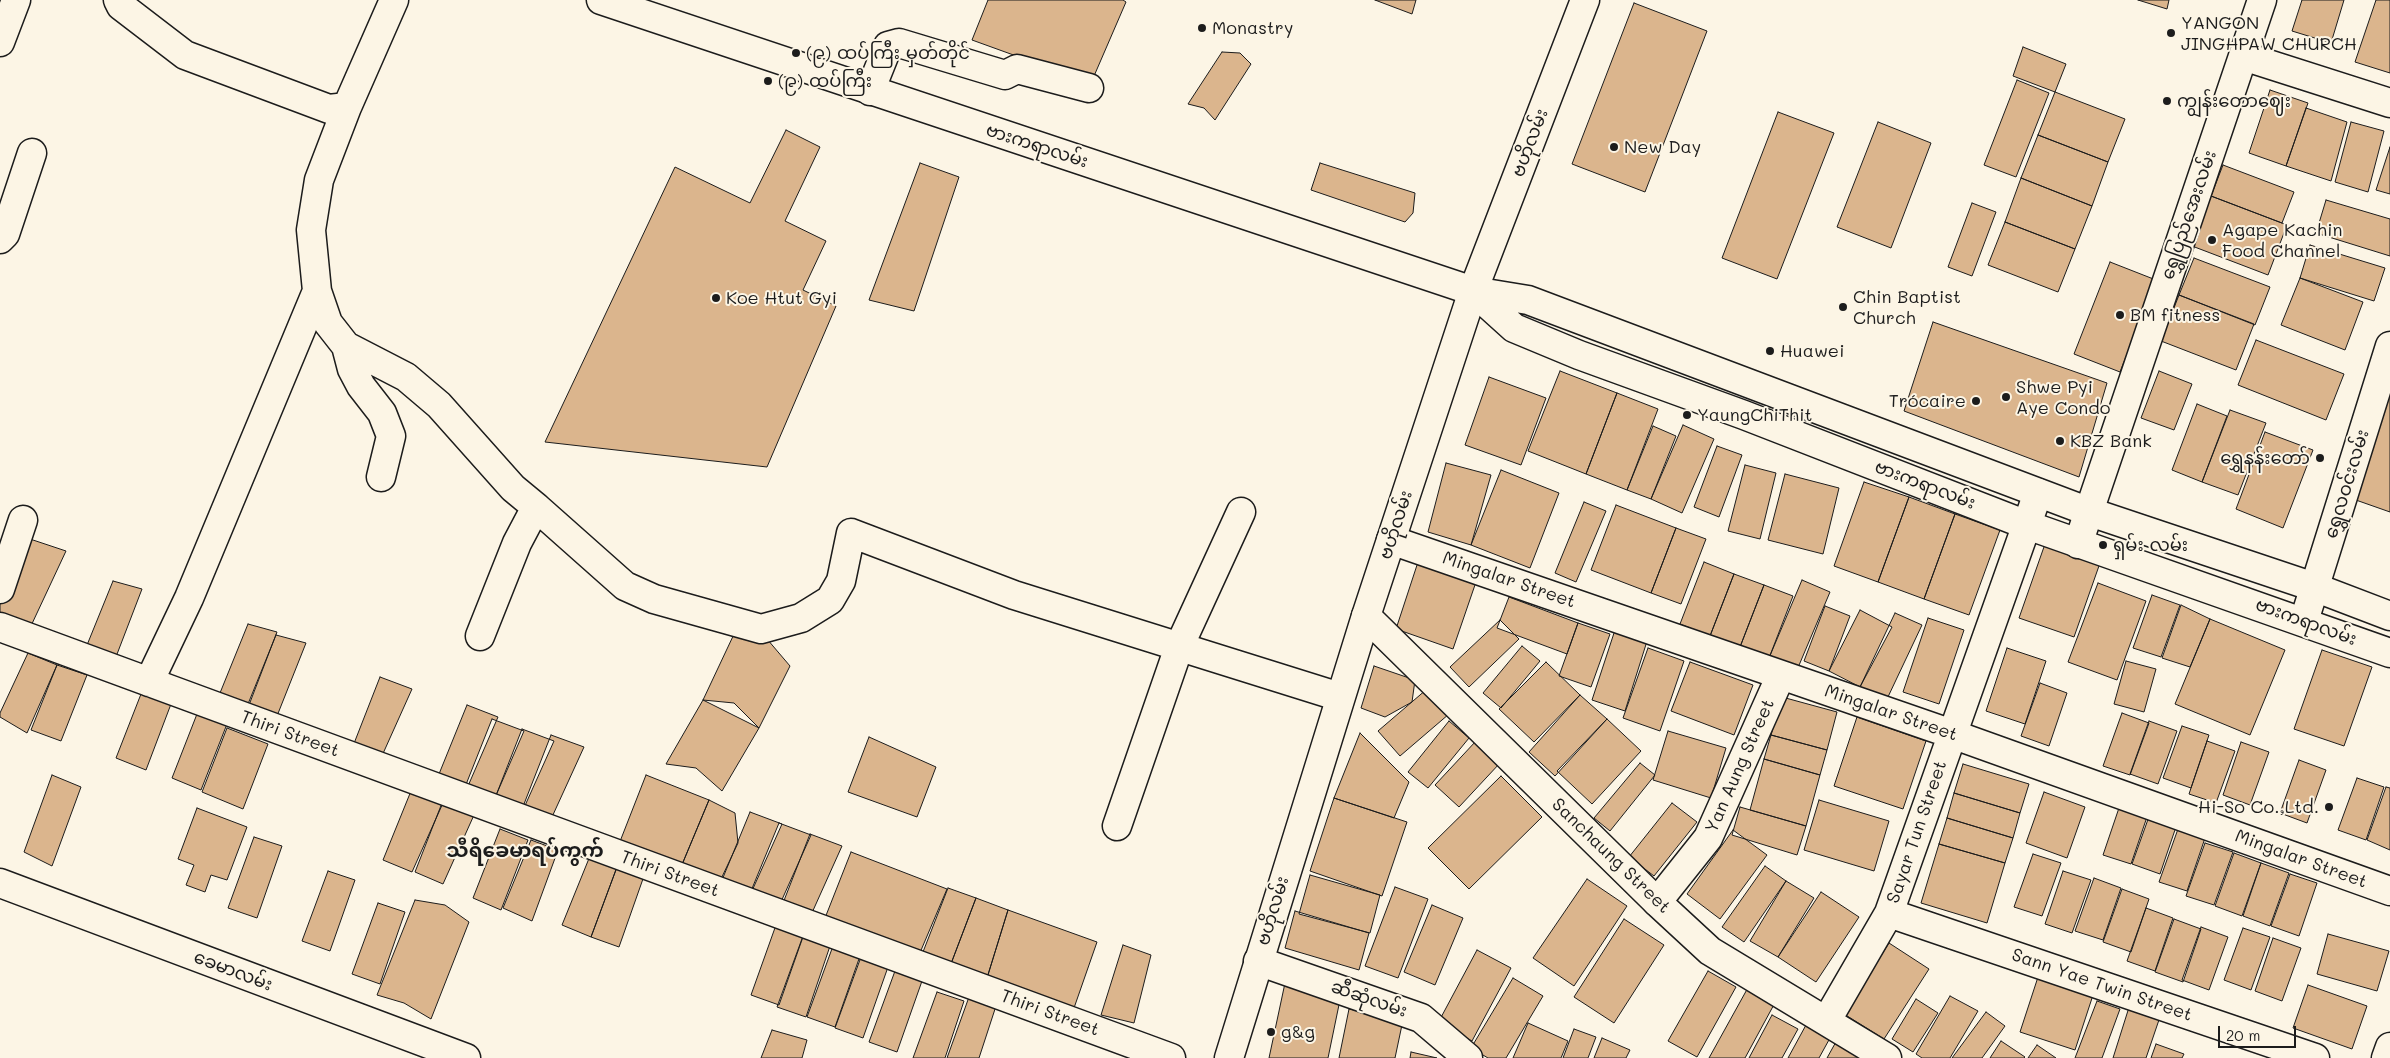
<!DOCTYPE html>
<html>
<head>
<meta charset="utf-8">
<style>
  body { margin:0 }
  #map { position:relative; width:2390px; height:1058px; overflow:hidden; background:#fcf5e5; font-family:Mali,sans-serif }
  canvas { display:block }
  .scale { position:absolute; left:2218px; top:1026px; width:78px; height:22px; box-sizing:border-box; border:2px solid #1c1c1c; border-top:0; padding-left:6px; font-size:15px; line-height:18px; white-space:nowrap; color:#1c1c1c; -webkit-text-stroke:4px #fcf5e5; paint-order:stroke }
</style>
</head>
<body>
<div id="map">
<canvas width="2390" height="1058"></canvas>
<div class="scale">20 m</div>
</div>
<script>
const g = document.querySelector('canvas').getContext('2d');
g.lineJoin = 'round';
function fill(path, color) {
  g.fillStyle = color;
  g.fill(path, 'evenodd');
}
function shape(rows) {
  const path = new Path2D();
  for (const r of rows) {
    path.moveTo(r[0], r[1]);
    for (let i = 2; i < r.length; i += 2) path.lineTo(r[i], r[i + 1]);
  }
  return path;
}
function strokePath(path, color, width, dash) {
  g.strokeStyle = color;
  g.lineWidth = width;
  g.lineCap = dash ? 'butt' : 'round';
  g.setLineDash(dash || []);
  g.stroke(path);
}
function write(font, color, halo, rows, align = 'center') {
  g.font = font + ' Mali,"Noto Sans Myanmar",sans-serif';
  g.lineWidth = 4;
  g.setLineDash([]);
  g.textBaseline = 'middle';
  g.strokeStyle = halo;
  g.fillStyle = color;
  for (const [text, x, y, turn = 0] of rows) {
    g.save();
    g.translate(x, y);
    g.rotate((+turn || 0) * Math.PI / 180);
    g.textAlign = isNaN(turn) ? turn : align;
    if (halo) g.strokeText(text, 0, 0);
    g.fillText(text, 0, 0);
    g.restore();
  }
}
const building = shape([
  [988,0,1123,0,1126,2,1091,83,972,40,988,0],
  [1375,0,1416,0,1412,14,1375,0],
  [2138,0,2169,0,2167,9,2138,0],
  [2302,0,2344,0,2331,43,2292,31,2302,0],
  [2376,0,2390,0,2390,73,2355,62,2376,0],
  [1634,3,1707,31,1645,192,1572,164,1634,3],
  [2023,47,2066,64,2055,92,2013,76,2023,47],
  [1222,52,1240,53,1251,64,1215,120,1204,108,1188,104,1222,52],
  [2017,80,2049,93,2016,177,1984,165,2017,80],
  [2270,90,2308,103,2286,166,2249,153,2270,90],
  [2055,92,2125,119,2108,162,2038,135,2055,92],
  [2306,108,2347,122,2331,181,2286,166,2306,108],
  [1778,112,1834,133,1777,279,1722,258,1778,112],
  [1878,122,1931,143,1891,248,1837,227,1878,122],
  [2351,122,2384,131,2368,192,2335,182,2351,122],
  [786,130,820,147,785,221,826,241,803,290,836,306,767,467,545,442,675,167,750,203,786,130],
  [2038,135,2108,162,2092,206,2021,178,2038,135],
  [2390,147,2390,194,2376,190,2390,147],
  [920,163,959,177,914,311,869,300,920,163],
  [1320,163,1415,193,1413,213,1405,222,1311,190,1320,163],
  [2223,165,2294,192,2282,223,2211,196,2223,165],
  [2021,178,2092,206,2075,249,2005,222,2021,178],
  [2211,196,2287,225,2268,275,2192,246,2211,196],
  [2326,200,2390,219,2390,256,2316,233,2326,200],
  [1972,203,1996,212,1972,276,1948,267,1972,203],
  [2005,222,2075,249,2058,292,1988,265,2005,222],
  [2310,245,2385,268,2374,301,2300,278,2310,245],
  [2194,258,2270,287,2255,325,2179,295,2194,258],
  [2110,262,2156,280,2120,372,2074,354,2110,262],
  [2300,278,2363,302,2345,350,2281,325,2300,278],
  [2179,295,2254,324,2236,370,2161,341,2179,295],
  [1933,322,2107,383,2079,477,1904,411,1933,322],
  [2256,340,2344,374,2326,420,2238,385,2256,340],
  [1560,371,1617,393,1586,474,1528,451,1560,371],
  [2159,371,2192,384,2174,430,2141,418,2159,371],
  [1489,377,1546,398,1521,465,1465,445,1489,377],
  [1617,393,1658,409,1627,490,1586,474,1617,393],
  [2388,394,2390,395,2390,512,2353,499,2388,394],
  [2197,404,2227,416,2202,482,2172,470,2197,404],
  [2230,410,2266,423,2238,495,2202,482,2230,410],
  [1683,425,1714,439,1682,513,1651,499,1683,425],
  [1653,426,1676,436,1651,499,1627,490,1653,426],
  [2265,432,2313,450,2283,528,2236,509,2265,432],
  [1717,446,1742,455,1719,517,1694,507,1717,446],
  [1446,463,1491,475,1471,545,1428,532,1446,463],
  [1745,465,1776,473,1760,539,1728,531,1745,465],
  [1501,470,1559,493,1530,568,1471,545,1501,470],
  [1785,474,1839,488,1823,554,1768,540,1785,474],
  [1864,482,1909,497,1878,582,1834,566,1864,482],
  [1909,497,1955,514,1924,599,1878,582,1909,497],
  [1584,502,1606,511,1576,582,1555,573,1584,502],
  [1616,505,1676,528,1651,593,1591,570,1616,505],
  [1955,514,2000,530,1969,615,1924,599,1955,514],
  [1676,528,1706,539,1681,604,1651,593,1676,528],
  [27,538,66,551,30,628,0,616,0,604,27,538],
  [2045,544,2100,563,2074,637,2019,618,2045,544],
  [1419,559,1477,579,1453,649,1396,629,1419,559],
  [1704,562,1734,574,1710,636,1680,624,1704,562],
  [1734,574,1764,585,1740,647,1710,636,1734,574],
  [1802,580,1830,592,1797,670,1769,658,1802,580],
  [113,581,142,589,114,662,85,650,113,581],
  [2098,583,2146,601,2117,680,2068,662,2098,583],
  [1764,585,1793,596,1769,658,1740,647,1764,585],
  [2152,595,2180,605,2161,657,2133,648,2152,595],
  [1509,597,1578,623,1567,654,1497,628,1509,597],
  [2181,605,2210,619,2190,667,2162,658,2181,605],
  [1825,606,1850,616,1829,671,1804,661,1825,606],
  [1860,610,1892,627,1860,687,1829,671,1860,610],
  [1895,613,1922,625,1887,699,1860,687,1895,613],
  [1928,618,1964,630,1939,704,1903,692,1928,618],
  [2210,619,2285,650,2250,735,2175,704,2210,619],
  [1500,620,1519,639,1469,687,1450,667,1500,620],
  [1578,623,1610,634,1591,687,1559,676,1578,623],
  [248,624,277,632,249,705,220,693,248,624],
  [1616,627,1648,638,1625,711,1592,700,1616,627],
  [735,632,767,639,790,666,759,728,734,703,703,700,735,632],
  [276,635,306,643,277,716,248,704,276,635],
  [1522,646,1540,661,1501,708,1483,693,1522,646],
  [1648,648,1684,661,1660,731,1623,718,1648,648],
  [2007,648,2046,661,2025,724,1986,711,2007,648],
  [2322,650,2372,667,2344,746,2294,729,2322,650],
  [28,653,57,665,27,733,0,717,0,713,28,653],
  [2126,661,2156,669,2144,712,2114,704,2126,661],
  [1546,662,1580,695,1534,742,1499,709,1546,662],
  [1690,662,1753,685,1734,735,1671,711,1690,662],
  [57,665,87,675,61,741,31,730,57,665],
  [1374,666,1415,680,1412,702,1385,717,1361,708,1374,666],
  [380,677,412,689,381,758,353,746,380,677],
  [2040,683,2067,693,2049,746,2021,736,2040,683],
  [1427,689,1449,714,1400,756,1378,731,1427,689],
  [141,694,171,704,146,770,116,758,141,694],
  [1580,695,1607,719,1555,776,1529,752,1580,695],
  [1782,697,1837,712,1827,750,1771,735,1782,697],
  [703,700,759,728,722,791,696,768,666,764,703,700],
  [467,705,498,717,468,786,439,774,467,705],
  [2122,713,2149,723,2130,775,2103,766,2122,713],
  [197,714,227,724,201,790,172,778,197,714],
  [1857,717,1926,741,1903,809,1834,786,1857,717],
  [492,719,524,731,494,800,465,787,492,719],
  [1607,719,1641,751,1592,804,1557,771,1607,719],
  [1449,721,1469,738,1428,788,1408,772,1449,721],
  [2149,721,2177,731,2158,784,2130,774,2149,721],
  [2182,726,2209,735,2191,788,2163,778,2182,726],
  [227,728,268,744,243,809,202,792,227,728],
  [522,729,554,741,523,810,495,798,522,729],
  [1668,731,1726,748,1711,798,1653,780,1668,731],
  [1360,733,1409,782,1394,818,1334,798,1360,733],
  [551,735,584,747,552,817,524,804,551,735],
  [1771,735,1827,750,1820,775,1764,759,1771,735],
  [869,737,936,767,917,817,848,792,869,737],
  [1476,741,1500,763,1459,807,1435,785,1476,741],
  [2207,741,2235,751,2216,803,2189,794,2207,741],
  [2241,742,2269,752,2250,805,2223,795,2241,742],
  [1764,759,1820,775,1806,826,1750,810,1764,759],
  [2299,760,2326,770,2307,823,2280,813,2299,760],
  [1640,763,1655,775,1610,831,1594,818,1640,763],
  [1963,764,2029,784,2020,813,1954,793,1963,764],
  [52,775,81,787,52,866,24,852,52,775],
  [646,775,709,800,681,867,619,844,646,775],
  [1501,776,1542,817,1469,889,1428,848,1501,776],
  [2357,778,2384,787,2366,840,2338,830,2357,778],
  [2386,787,2390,788,2390,850,2367,840,2386,787],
  [411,791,443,803,412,872,383,860,411,791],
  [2044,792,2085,807,2067,858,2026,843,2044,792],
  [1954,793,2020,813,2013,838,1947,818,1954,793],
  [1334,798,1407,822,1382,896,1310,871,1334,798],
  [709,800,735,813,738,843,721,879,681,867,709,800],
  [1819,800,1889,821,1874,871,1804,850,1819,800],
  [2121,802,2149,811,2131,864,2103,855,2121,802],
  [442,803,474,815,443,884,415,872,442,803],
  [1672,803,1697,822,1654,876,1629,857,1672,803],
  [1740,807,1806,826,1797,855,1732,835,1740,807],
  [197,808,247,827,227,880,211,875,205,892,186,885,194,865,178,859,197,808],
  [2151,811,2178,821,2160,874,2132,864,2151,811],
  [750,812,782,824,751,893,722,880,750,812],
  [1947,818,2013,838,2005,863,1939,844,1947,818],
  [779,823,811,835,780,904,751,891,779,823],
  [500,829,528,840,501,910,473,898,500,829],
  [2178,829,2205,838,2187,891,2159,882,2178,829],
  [1733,830,1767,855,1720,919,1687,894,1733,830],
  [810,834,842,846,811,915,783,903,810,834],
  [254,837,282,846,257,918,228,908,254,837],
  [531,840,558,850,532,921,503,908,531,840],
  [2205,843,2233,852,2214,905,2186,896,2205,843],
  [1939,844,2005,863,1987,923,1921,903,1939,844],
  [851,852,947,889,919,955,825,918,851,852],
  [2234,853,2261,863,2242,916,2215,906,2234,853],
  [2033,854,2061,863,2042,916,2014,907,2033,854],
  [590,856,617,867,591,937,562,925,590,856],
  [2261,863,2289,873,2270,926,2243,916,2261,863],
  [1765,866,1786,881,1744,942,1722,927,1765,866],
  [617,867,644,876,619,947,591,937,617,867],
  [328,871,355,880,330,951,302,941,328,871],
  [2063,871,2091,880,2072,933,2045,924,2063,871],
  [2290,874,2317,883,2299,936,2271,926,2290,874],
  [1310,875,1380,895,1370,933,1299,914,1310,875],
  [2094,878,2121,888,2103,940,2075,931,2094,878],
  [1587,879,1627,906,1574,986,1533,958,1587,879],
  [1786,881,1814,898,1778,957,1750,941,1786,881],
  [1395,887,1428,899,1398,978,1365,966,1395,887],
  [948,888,976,898,949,969,921,957,948,888],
  [2122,889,2149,899,2131,952,2103,942,2122,889],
  [1821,892,1859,917,1816,982,1778,957,1821,892],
  [976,898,1008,910,987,978,949,969,976,898],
  [415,900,445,905,469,922,431,1019,404,1003,377,995,415,900],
  [378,903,405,912,380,984,352,974,378,903],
  [1432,905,1463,918,1435,985,1404,972,1432,905],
  [2146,908,2173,918,2155,971,2127,961,2146,908],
  [1008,910,1097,942,1074,1008,987,978,1008,910],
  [1295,911,1369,933,1359,970,1285,948,1295,911],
  [1624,919,1664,945,1614,1023,1574,997,1624,919],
  [2174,919,2201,929,2183,982,2155,972,2174,919],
  [776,925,804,934,779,1005,751,995,776,925],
  [2201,927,2228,937,2209,990,2182,980,2201,927],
  [2243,928,2270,937,2251,990,2224,980,2243,928],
  [2328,934,2389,951,2377,991,2317,974,2328,934],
  [803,936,830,946,806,1017,777,1007,803,936],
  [2273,938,2301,948,2282,1001,2255,991,2273,938],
  [1889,943,1929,969,1884,1039,1844,1014,1889,943],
  [1123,945,1151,955,1134,1023,1101,1015,1123,945],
  [833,946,860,956,835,1027,807,1017,833,946],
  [1477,950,1511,968,1472,1041,1438,1023,1477,950],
  [861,957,888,967,863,1038,835,1028,861,957],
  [895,971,922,981,897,1052,869,1042,895,971],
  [1708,971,1736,987,1697,1057,1668,1041,1708,971],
  [2039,974,2094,992,2075,1050,2020,1032,2039,974],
  [1513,978,1543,996,1506,1058,1488,1058,1471,1048,1513,978],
  [1285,983,1341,995,1328,1058,1269,1058,1285,983],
  [1750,984,1777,999,1745,1058,1709,1058,1750,984],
  [2308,985,2367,1006,2352,1049,2293,1028,2308,985],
  [937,992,964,1001,945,1058,913,1058,937,992],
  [1950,996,1978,1011,1950,1058,1922,1058,1916,1054,1950,996],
  [969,997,996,1006,979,1058,947,1058,969,997],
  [1916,999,1938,1013,1913,1052,1892,1039,1916,999],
  [2097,1001,2120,1009,2102,1058,2075,1058,2097,1001],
  [2131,1001,2162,1011,2146,1058,2113,1058,2131,1001],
  [1349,1009,1403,1020,1395,1058,1339,1058,1349,1009],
  [1986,1012,2005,1026,1982,1058,1952,1058,1986,1012],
  [1772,1015,1798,1029,1782,1058,1749,1058,1772,1015],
  [1528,1023,1568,1041,1561,1058,1513,1058,1528,1023],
  [1806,1025,1830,1038,1819,1058,1788,1058,1806,1025],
  [1574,1029,1596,1037,1588,1058,1563,1058,1574,1029],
  [772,1030,807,1040,802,1058,761,1058,772,1030],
  [1602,1038,1630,1050,1626,1058,1594,1058,1602,1038],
  [1837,1040,1863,1058,1827,1058,1837,1040],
  [2001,1041,2025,1057,2024,1058,1990,1058,2001,1041],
  [2156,1044,2184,1054,2182,1058,2151,1058,2156,1044],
  [2037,1045,2056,1058,2028,1058,2037,1045],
  [1411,1052,1437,1058,1410,1058,1411,1052]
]);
const minor = shape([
  [118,0,121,6,185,55,329,109,347,107,319,180,311,230,317,291,328,323,346,346,406,377,439,405,513,488,536,507,517,543,480,636],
  [0,42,16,0],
  [2243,56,2390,103],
  [870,91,888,46,899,43,1005,75,1017,69,1089,88],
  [347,107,394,0],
  [0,239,5,234,32,153],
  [346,346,352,369,361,386,382,413,391,436,381,477],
  [536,507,625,586,654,599,761,629,801,618,830,600,841,581,851,533,1014,595,1340,697],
  [1391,540,1952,734,2390,891],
  [2078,544,2262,0],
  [0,589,23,520],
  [2304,621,2390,346],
  [0,627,1171,1058],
  [149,682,189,598,317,291],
  [1117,826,1179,647,1241,512],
  [0,883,466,1058],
  [1657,902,1708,838,1781,675],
  [1889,913,2315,1058],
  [1258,961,1421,1018,1468,1058],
  [1827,1020,1889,913,2038,493],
  [2386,1058,2390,1047]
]);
const tertiary = shape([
  [1366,616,1657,902,1710,951,1887,1058]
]);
const secondary = shape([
  [1229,1058,1366,616,1473,291,1585,0]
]);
const primary = shape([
  [601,0,1473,291,1528,300,2087,511,2314,587,2390,616],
  [1473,291,1514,328,1579,355,1744,415,2027,525,2390,653]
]);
const markers = [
  [1202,28,5,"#1c1c1c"],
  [2171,33,5,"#1c1c1c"],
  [796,53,5,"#1c1c1c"],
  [768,81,5,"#1c1c1c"],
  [2167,101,5,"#1c1c1c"],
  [1614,147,5,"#1c1c1c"],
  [2212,240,5,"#1c1c1c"],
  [716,298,5,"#1c1c1c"],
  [1843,307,5,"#1c1c1c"],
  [2120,315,5,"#1c1c1c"],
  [1770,351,5,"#1c1c1c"],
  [2006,397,5,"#1c1c1c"],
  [1976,401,5,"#1c1c1c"],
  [1687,415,5,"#1c1c1c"],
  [2060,441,5,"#1c1c1c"],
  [2320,458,5,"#1c1c1c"],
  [2103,545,5,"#1c1c1c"],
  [2329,807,5,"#1c1c1c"],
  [1271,1032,5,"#1c1c1c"]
];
const poiNames = [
  ["YANGON",2181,23],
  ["JINGHPAW CHURCH",2181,44],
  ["Monastry",1212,28],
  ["(၉) ထပ်ကြီး မှတ်တိုင်",806,53],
  ["(၉) ထပ်ကြီး",778,81],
  ["ကျွန်းတောဈေး",2177,101],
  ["New Day",1624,147],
  ["Agape Kachin",2222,230],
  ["Food Channel",2222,251],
  ["Chin Baptist",1853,297],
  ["Church",1853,318],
  ["Koe Htut Gyi",726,298],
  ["BM fitness",2130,315],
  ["Huawei",1780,351],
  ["Shwe Pyi",2016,387],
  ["Aye Condo",2016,408],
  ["Trócaire",1966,401,"right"],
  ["YaungChiThit",1697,415],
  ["KBZ Bank",2070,441],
  ["ရွှေနန်းတော်",2310,458,"right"],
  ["ရှမ်း လမ်း",2113,545],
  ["Hi-So Co.,Ltd.",2319,807,"right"],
  ["g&g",1281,1032]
];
const streetNames = [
  ["ဗဟိုလမ်း",1530,143,-69],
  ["ဗားကရာလမ်း",1037,146,18],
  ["ရွှေပြည်အေးလမ်း",2189,215,-71],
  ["ရွှေလဝင်းလမ်း",2347,484,-73],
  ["ဗားကရာလမ်း",1925,485,21],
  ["ဗဟိုလမ်း",1396,525,-72],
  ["Mingalar Street",1509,580,19],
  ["ဗားကရာလမ်း",2306,622,20],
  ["Mingalar Street",1891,713,19],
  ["Thiri Street",290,734,20],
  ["Yan Aung Street",1740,766,-66],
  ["Sayar Tun Street",1917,832,-71],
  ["Sanchaung Street",1611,856,44],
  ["Mingalar Street",2301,859,20],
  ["Thiri Street",670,874,20],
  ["ဗဟိုလမ်း",1273,911,-73],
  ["ခေမာလမ်း",233,971,21],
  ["Sann Yae Twin Street",2102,985,19],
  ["ဆီဆုံလမ်း",1369,999,19],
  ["Thiri Street",1050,1013,20]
];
const quarterNames = [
  ["သီရိခေမာရပ်ကွက်",525,851]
];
fill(building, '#dbb58d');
strokePath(building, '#1c1c1c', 1);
strokePath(minor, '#1c1c1c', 31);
strokePath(tertiary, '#1c1c1c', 31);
strokePath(secondary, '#1c1c1c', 31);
strokePath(primary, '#1c1c1c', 31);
strokePath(minor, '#fcf5e5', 28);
strokePath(tertiary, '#fcf5e5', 28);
strokePath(secondary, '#fcf5e5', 28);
strokePath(primary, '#fcf5e5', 28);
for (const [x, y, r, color] of markers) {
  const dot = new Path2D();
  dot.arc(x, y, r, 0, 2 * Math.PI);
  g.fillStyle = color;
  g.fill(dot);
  strokePath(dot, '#fcf5e5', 2);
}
write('18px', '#1c1c1c', '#fcf5e5', poiNames, 'left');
write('18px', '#1c1c1c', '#fcf5e5', streetNames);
write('bold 20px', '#1c1c1c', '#fcf5e5', quarterNames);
</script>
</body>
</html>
